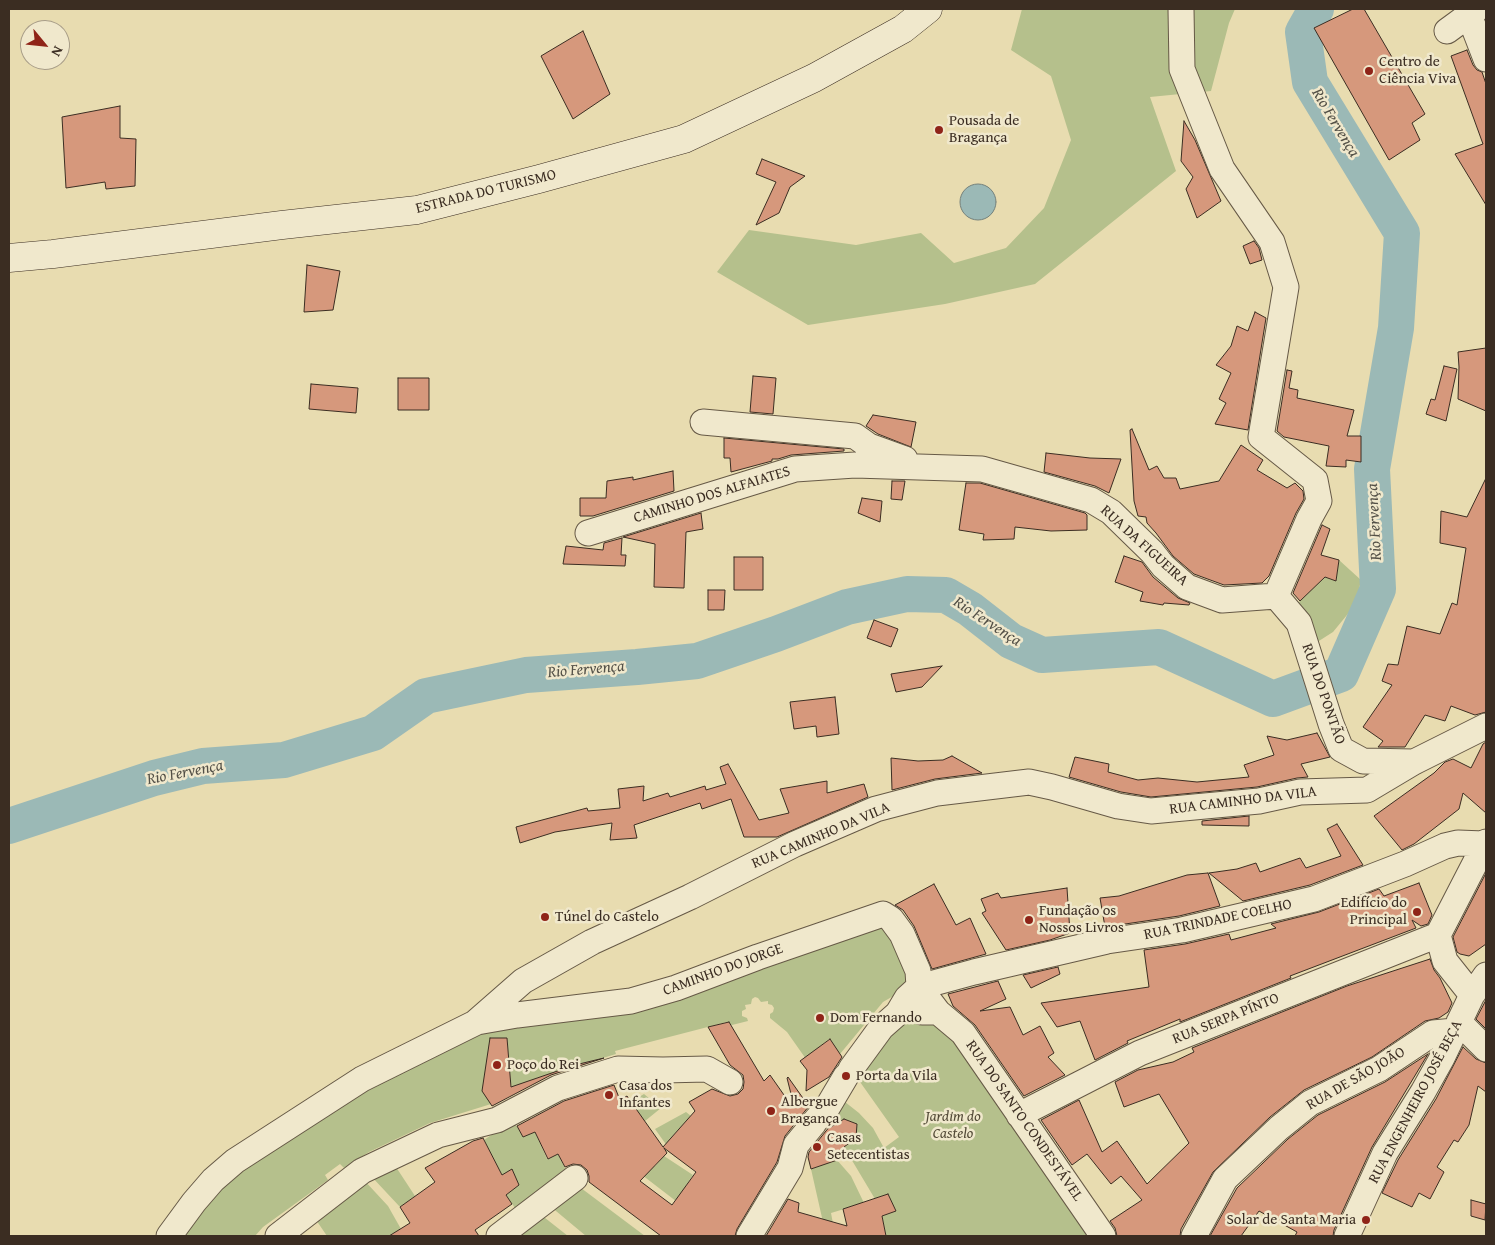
<!DOCTYPE html>
<html>
<head>
<meta charset="utf-8">
<style>
  body { margin:0 }
  #map { position:relative; width:1495px; height:1245px; overflow:hidden; background:#e8dcb0; font-family:"Gentium Book Plus",serif }
  canvas { display:block }
  .frame { position:absolute; inset:0; border:10px solid #3b2d22; pointer-events:none }
  .north { position:absolute; left:20px; top:20px; width:50px; height:50px; box-sizing:border-box; background:#f0e8cc; border:1px solid #a89d88; border-radius:50%; rotate:118deg; font-size:14px; font-weight:700; line-height:20px; text-align:center; color:#3b2d22 }
  .north::after { content:''; display:block; margin:auto; width:18px; height:22px; background:#8f2418; clip-path:polygon(50% 0,100% 100%,50% 72%,0 100%) }
</style>
</head>
<body>
<div id="map">
<canvas width="1495" height="1245"></canvas>
<div class="frame"></div>
<div class="north">N</div>
</div>
<script>
const g = document.querySelector('canvas').getContext('2d');
g.lineJoin = 'round';
function fill(path, color) {
  g.fillStyle = color;
  g.fill(path, 'evenodd');
}
function shape(rows) {
  const path = new Path2D();
  for (const r of rows) {
    if (r.length === 3) {
      path.moveTo(r[0] + r[2], r[1]);
      path.arc(r[0], r[1], r[2], 0, 2 * Math.PI);
      continue;
    }
    path.moveTo(r[0], r[1]);
    for (let i = 2; i < r.length; i += 2) path.lineTo(r[i], r[i + 1]);
  }
  return path;
}
function strokePath(path, color, width, dash) {
  g.strokeStyle = color;
  g.lineWidth = width;
  g.lineCap = dash ? 'butt' : 'round';
  g.setLineDash(dash || []);
  g.stroke(path);
}
function write(font, color, halo, rows, align = 'center') {
  g.font = font + ' "Gentium Book Plus",serif';
  g.lineWidth = 5;
  g.setLineDash([]);
  g.textBaseline = 'middle';
  g.strokeStyle = halo;
  g.fillStyle = color;
  for (const [text, x, y, turn = 0] of rows) {
    g.save();
    g.translate(x, y);
    g.rotate((+turn || 0) * Math.PI / 180);
    g.textAlign = isNaN(turn) ? turn : align;
    if (halo) g.strokeText(text, 0, 0);
    g.fillText(text, 0, 0);
    g.restore();
  }
}
const green = shape([
  [1022,9,1235,9,1229,23,1211,91,1150,97,1176,171,1035,284,945,304,808,325,717,272,749,230,856,245,921,233,954,263,1006,248,1044,208,1071,140,1051,76,1011,50],
  [1339,560,1361,580,1356,604,1333,632,1311,646,1299,602,1323,576,1336,581],
  [879,921,912,973,907,988,883,1002,840,1054,829,1039,819,1047,818,1055,806,1059,787,1032,770,1018,770,1014,773,1012,774,1008,772,1005,768,1004,768,1001,761,1002,758,998,755,997,752,999,751,1004,745,1005,746,1009,742,1011,742,1016,747,1018,748,1021,728,1026,727,1022,615,1051,616,1054,537,1078,512,1094,507,1038,491,1104,430,1123,369,1152,344,1168,340,1164,325,1175,328,1180,263,1227,255,1236,176,1236,213,1188,365,1085,467,1035],
  [914,1022,931,1024,945,1031,956,1041,1090,1236,886,1236,882,1216,896,1211,888,1195,875,1199,844,1147,857,1124,844,1119,831,1127,826,1120,840,1098,859,1113,873,1128,884,1148,899,1137,853,1072,898,1026],
  [644,1094,661,1108,634,1130,624,1106],
  [686,1112,691,1116,669,1140,680,1149,675,1157,655,1129],
  [513,1120,523,1137,535,1132,547,1159,558,1154,568,1174,515,1208,506,1195,519,1185,502,1175,484,1140],
  [664,1156,693,1175,685,1187,708,1205,698,1218,629,1165,655,1166],
  [837,1160,851,1176,864,1203,831,1213,834,1229,825,1231,811,1169],
  [394,1164,415,1196,400,1207,371,1176],
  [363,1179,388,1206,401,1229,389,1236,327,1236,312,1214],
  [577,1185,645,1236,586,1236,550,1206],
  [540,1214,568,1236,511,1236]
]);
const water = shape([
  [978,202,18]
]);
const river = shape([
  [9,826,154,778,203,766,284,760,373,733,426,696,526,675,637,667,697,661,776,634,847,607,907,594,946,595,970,609,1011,641,1042,655,1159,647,1273,699,1341,674,1378,589,1372,469,1396,328,1402,233,1310,82,1303,32,1316,9]
]);
const building = shape([
  [1353,9,1364,9,1425,114,1412,123,1420,140,1389,160,1314,28,1353,9],
  [583,31,610,94,573,119,541,56,583,31],
  [1467,50,1473,65,1477,70,1482,72,1486,84,1486,205,1455,154,1483,144,1451,56,1467,50],
  [120,106,120,138,136,139,135,186,106,189,105,182,66,188,62,117,120,106],
  [1184,121,1195,140,1221,201,1197,218,1186,189,1193,177,1181,161,1184,121],
  [762,159,805,176,790,187,779,213,756,225,776,182,756,174,762,159],
  [1254,241,1259,248,1262,260,1250,264,1243,246,1254,241],
  [307,265,340,271,333,310,304,312,307,265],
  [1255,312,1266,318,1248,430,1215,424,1226,403,1219,399,1231,373,1216,365,1231,346,1237,326,1248,331,1255,312],
  [1486,348,1486,411,1458,399,1459,367,1458,352,1486,348],
  [1444,366,1457,369,1446,421,1426,414,1431,399,1435,400,1444,366],
  [1287,370,1292,371,1289,388,1298,390,1297,398,1354,410,1347,436,1361,436,1361,462,1346,460,1346,467,1326,466,1329,446,1284,437,1277,431,1287,370],
  [753,376,776,378,773,414,750,412,753,376],
  [398,378,429,378,429,410,398,410,398,378],
  [311,384,358,388,356,413,309,409,311,384],
  [873,415,916,422,911,447,878,434,866,426,873,415],
  [1132,429,1149,470,1157,466,1164,478,1176,478,1180,489,1219,481,1241,445,1263,460,1257,470,1287,488,1295,483,1303,491,1304,499,1296,513,1269,576,1262,583,1224,585,1194,574,1173,556,1156,533,1147,523,1146,517,1138,516,1134,501,1130,430,1132,429],
  [724,438,844,449,844,451,791,455,778,459,772,459,772,461,731,472,730,458,724,458,724,438],
  [1046,453,1090,458,1121,459,1109,493,1095,486,1044,472,1046,453],
  [673,471,674,491,593,516,580,516,580,498,606,498,607,481,633,477,633,480,673,471],
  [1486,478,1486,712,1475,715,1451,706,1445,721,1425,715,1405,747,1378,747,1383,741,1363,727,1392,685,1382,681,1388,664,1398,665,1407,626,1440,634,1452,603,1457,605,1466,548,1440,543,1441,511,1467,517,1486,478],
  [892,481,905,481,902,500,891,499,892,481],
  [966,483,980,483,1085,513,1087,515,1087,530,1051,531,1015,527,1014,539,983,540,984,534,959,530,966,483],
  [862,498,882,501,880,522,858,513,862,498],
  [701,513,703,529,686,532,684,588,654,587,655,544,623,537,701,513],
  [1322,525,1330,529,1321,555,1339,560,1336,581,1325,577,1300,601,1293,593,1322,525],
  [622,538,621,555,626,555,625,566,563,564,566,546,603,550,604,543,622,538],
  [1124,556,1142,562,1153,577,1178,598,1190,603,1189,605,1164,603,1163,605,1140,601,1143,592,1115,582,1124,556],
  [734,557,763,557,763,590,734,590,734,557],
  [708,590,725,590,724,610,708,610,708,590],
  [874,620,898,629,891,647,867,638,874,620],
  [942,666,922,687,896,692,891,674,942,666],
  [835,697,839,734,817,737,816,726,794,729,790,702,835,697],
  [1317,733,1330,757,1301,764,1308,777,1297,778,1257,787,1151,797,1121,792,1069,777,1075,757,1109,764,1108,772,1138,780,1158,778,1197,782,1249,777,1244,765,1274,755,1267,736,1287,740,1317,733],
  [1486,742,1486,813,1463,793,1459,809,1414,844,1402,850,1374,816,1434,773,1445,762,1453,759,1471,768,1483,744,1486,742],
  [952,756,982,773,935,779,892,790,891,758,918,761,943,760,952,756],
  [728,764,759,820,789,813,780,789,827,781,827,793,864,784,868,797,777,837,744,837,731,799,702,809,700,803,634,825,637,838,610,840,612,823,555,832,520,843,516,827,587,808,588,811,620,808,618,789,644,786,643,801,668,793,670,797,705,786,706,790,726,784,720,767,728,764],
  [1249,816,1249,826,1202,825,1202,821,1249,816],
  [1337,824,1363,865,1310,885,1243,901,1209,873,1237,869,1256,863,1260,872,1300,858,1306,868,1341,856,1327,829,1337,824],
  [1208,873,1220,906,1179,916,1105,927,1100,898,1119,896,1187,875,1208,873],
  [1486,873,1486,944,1469,956,1460,954,1457,952,1453,937,1486,873],
  [1419,883,1432,915,1428,924,1421,926,1412,920,1416,928,1290,976,1291,978,1180,1022,1180,1019,1127,1041,1128,1043,1095,1060,1080,1021,1057,1027,1041,1003,1149,987,1144,950,1185,944,1229,934,1231,940,1276,928,1271,924,1319,912,1379,889,1384,896,1419,883],
  [934,884,956,925,970,918,986,954,932,969,914,926,903,910,895,905,934,884],
  [1067,888,1070,933,1050,940,1006,950,982,913,986,911,981,899,998,893,1001,898,1067,888],
  [1430,959,1434,970,1440,978,1452,1003,1448,1012,1439,1018,1425,1021,1372,1057,1304,1090,1270,1117,1213,1172,1181,1229,1180,1236,1117,1236,1115,1228,1110,1221,1142,1200,1121,1176,1111,1184,1087,1154,1072,1165,1041,1120,1079,1100,1102,1152,1117,1141,1147,1184,1189,1143,1159,1094,1124,1107,1115,1082,1138,1070,1173,1062,1194,1052,1192,1048,1347,986,1430,959],
  [1058,967,1060,974,1031,988,1023,975,1058,967],
  [998,981,1006,999,980,1011,1010,1007,1023,1035,1040,1026,1054,1053,1048,1057,1065,1075,1024,1096,975,1025,953,1006,948,994,998,981],
  [1486,1000,1486,1029,1476,1019,1486,1000],
  [729,1022,764,1081,770,1075,791,1105,793,1102,787,1078,788,1077,805,1101,810,1103,809,1106,785,1136,777,1162,737,1229,735,1236,661,1236,589,1182,589,1176,587,1170,581,1165,573,1164,565,1167,558,1154,548,1159,535,1132,523,1137,517,1126,564,1101,614,1085,620,1100,627,1096,663,1147,695,1111,689,1102,712,1089,730,1096,738,1094,743,1089,744,1082,743,1075,730,1065,708,1027,729,1022],
  [664,1148,696,1172,672,1205,640,1181,667,1153,664,1148],
  [490,1038,507,1038,511,1087,575,1065,604,1058,551,1075,492,1106,482,1091,490,1038],
  [830,1039,842,1057,829,1077,806,1091,807,1070,800,1061,830,1039],
  [1463,1047,1476,1059,1486,1063,1486,1092,1478,1086,1469,1125,1458,1142,1454,1140,1437,1167,1444,1172,1430,1199,1419,1193,1412,1207,1382,1193,1398,1160,1436,1099,1463,1047],
  [1428,1054,1372,1147,1334,1230,1333,1236,1295,1236,1297,1232,1259,1211,1241,1236,1210,1236,1237,1188,1288,1139,1318,1115,1385,1082,1428,1054],
  [844,1119,857,1124,856,1138,844,1147,849,1156,811,1169,808,1157,809,1152,830,1126,831,1127,844,1119],
  [483,1138,502,1175,512,1169,519,1185,506,1195,512,1204,475,1230,479,1236,389,1236,410,1223,400,1207,435,1182,425,1168,473,1141,483,1138],
  [888,1194,896,1211,882,1216,886,1236,766,1236,788,1199,799,1203,798,1212,847,1226,843,1209,888,1194],
  [1471,1200,1486,1204,1485,1220,1471,1216,1471,1200]
]);
const street = shape([
  [1181,9,1182,69,1222,169,1272,242,1286,287,1261,437,1315,480,1319,501,1309,519,1276,596],
  [1469,15,1486,59],
  [1447,31,1477,9],
  [703,422,855,436,869,446,905,459],
  [588,533,795,469,855,465,982,469,1091,500,1111,512,1152,552,1163,566,1187,587,1222,600,1276,596],
  [1276,596,1299,623,1331,724,1341,749,1363,761,1414,762],
  [1472,995,1445,961,1438,935,1486,842],
  [922,1012,938,1012,963,1033,1103,1236],
  [477,1022,517,1015,631,1001,676,988,758,957,883,914,891,919,902,934,918,971,919,987,938,1012],
  [1459,1022,1486,1049],
  [851,1069,881,1028,898,1013,907,998,919,987,974,972,1107,941,1182,930,1314,899,1405,864,1445,846,1458,843,1484,844],
  [1019,1115,1140,1053,1438,935],
  [816,1120,827,1108,846,1076],
  [169,1236,194,1202,213,1180,235,1161,362,1079,475,1023,523,981,592,942,690,897,795,844,876,809,937,793,1029,782,1052,787,1118,806,1151,811,1259,801,1300,792,1367,790,1414,762,1486,726],
  [278,1236,362,1171,438,1135,497,1120,558,1088,618,1069,663,1070,707,1069,730,1082],
  [499,1236,575,1178],
  [749,1236,790,1168,796,1145,814,1123],
  [1194,1236,1225,1179,1279,1128,1310,1103,1379,1069,1433,1033,1455,1031],
  [1347,1236,1385,1153,1423,1092,1442,1058,1472,995,1486,975]
]);
const secondary = shape([
  [9,258,53,254,282,225,417,210,539,179,684,139,814,78,903,29,928,9]
]);
const markers = [
  [1369,71,5,"#8f2418"],
  [939,130,5,"#8f2418"],
  [1417,912,5,"#8f2418"],
  [545,917,5,"#8f2418"],
  [1029,920,5,"#8f2418"],
  [820,1018,5,"#8f2418"],
  [497,1065,5,"#8f2418"],
  [846,1076,5,"#8f2418"],
  [609,1095,5,"#8f2418"],
  [771,1111,5,"#8f2418"],
  [817,1147,5,"#8f2418"],
  [1366,1220,5,"#8f2418"]
];
const poiNames = [
  ["Centro de",1379,62],
  ["Ciência Viva",1379,79],
  ["Pousada de",949,121],
  ["Bragança",949,138],
  ["Edifício do",1407,903,"right"],
  ["Principal",1407,920,"right"],
  ["Fundação os",1039,911],
  ["Nossos Livros",1039,928],
  ["Túnel do Castelo",555,917],
  ["Dom Fernando",830,1018],
  ["Poço do Rei",507,1065],
  ["Porta da Vila",856,1076],
  ["Casa dos",619,1086],
  ["Infantes",619,1103],
  ["Albergue",781,1102],
  ["Bragança",781,1119],
  ["Casas",827,1138],
  ["Setecentistas",827,1155],
  ["Solar de Santa Maria",1356,1220,"right"]
];
const streetNames = [
  ["ESTRADA DO TURISMO",486,192,-14],
  ["CAMINHO DOS ALFAIATES",712,495,-17],
  ["RUA DA FIGUEIRA",1144,546,42],
  ["RUA DO PONTÃO",1323,694,71],
  ["RUA CAMINHO DA VILA",1243,801,-7],
  ["RUA CAMINHO DA VILA",821,836,-23],
  ["RUA TRINDADE COELHO",1218,920,-12],
  ["CAMINHO DO JORGE",723,970,-20],
  ["RUA SERPA PÍNTO",1226,1019,-22],
  ["RUA DE SÃO JOÃO",1356,1079,-30],
  ["RUA ENGENHEIRO JOSÉ BEÇA",1416,1102,-62],
  ["RUA DO SANTO CONDESTÁVEL",1024,1121,55]
];
const parkNames = [
  ["Jardim do",953,1117],
  ["Castelo",953,1134]
];
const waterNames = [
  ["Rio Fervença",1335,123,59],
  ["Rio Fervença",1375,522,-93],
  ["Rio Fervença",987,622,33],
  ["Rio Fervença",586,670,-5],
  ["Rio Fervença",185,773,-11]
];
fill(green, '#b5c08c');
fill(water, '#9bb9b6');
strokePath(water, '#75817b', 1);
strokePath(river, '#9bb9b6', 36);
fill(building, '#d6987c');
strokePath(building, '#3b2d22', 1);
strokePath(street, '#665946', 27);
strokePath(secondary, '#3b2d22', 29);
strokePath(street, '#f0e8cc', 25);
strokePath(secondary, '#f0e8cc', 28);
for (const [x, y, r, color] of markers) {
  const dot = new Path2D();
  dot.arc(x, y, r, 0, 2 * Math.PI);
  g.fillStyle = color;
  g.fill(dot);
  strokePath(dot, '#f0e8cc', 2);
}
write('15px', '#3b2d22', '#f0e8cc', poiNames, 'left');
write('15px', '#3b2d22', '#f0e8cc', streetNames);
write('italic 15px', '#534a37', '#f0e8cc', parkNames);
write('italic 16px', '#535047', '#f0e8cc', waterNames);
</script>
</body>
</html>
